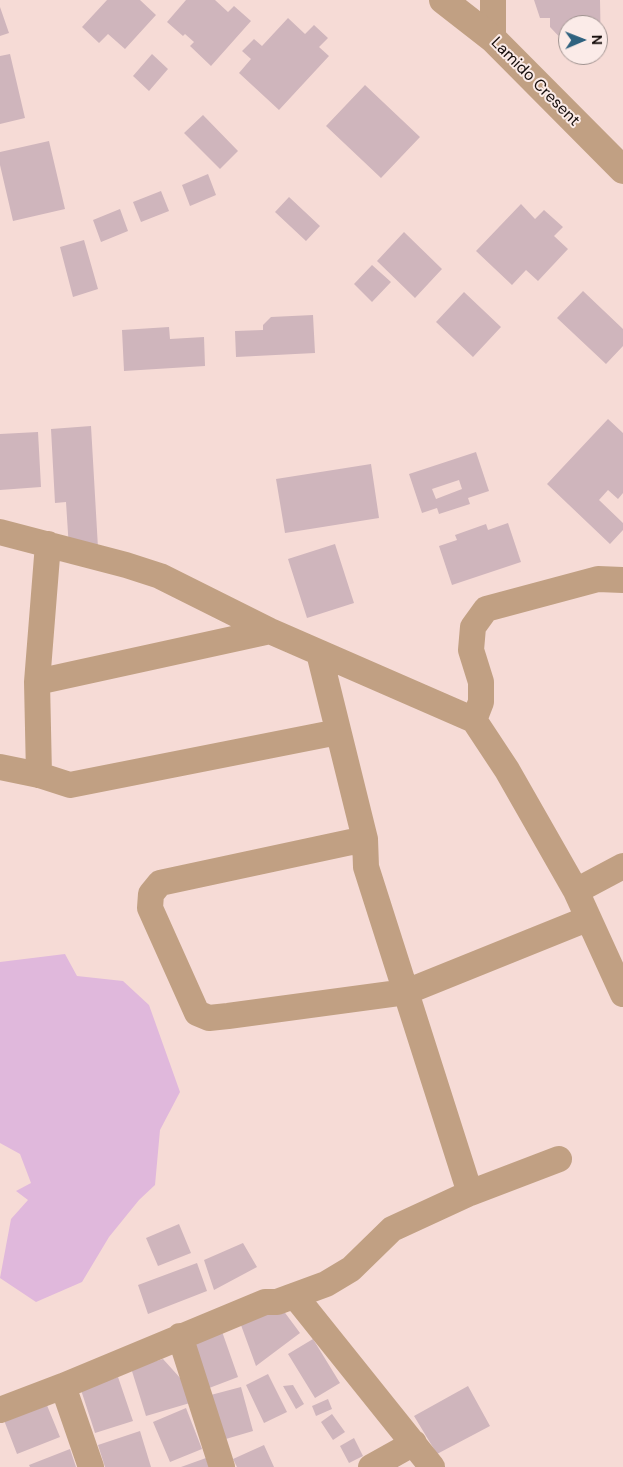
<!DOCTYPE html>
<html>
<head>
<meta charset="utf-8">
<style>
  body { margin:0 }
  #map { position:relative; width:623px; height:1467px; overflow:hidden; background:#f6dbd6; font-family:"DM Sans",sans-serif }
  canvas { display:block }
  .north { position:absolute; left:558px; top:15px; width:50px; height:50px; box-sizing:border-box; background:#fbebe8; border:1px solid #9f928f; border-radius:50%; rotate:89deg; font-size:14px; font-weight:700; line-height:20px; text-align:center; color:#140c0a }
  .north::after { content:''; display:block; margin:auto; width:18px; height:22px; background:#2f627f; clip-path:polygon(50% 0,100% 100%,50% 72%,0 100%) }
</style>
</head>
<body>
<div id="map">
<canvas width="623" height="1467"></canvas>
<div class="north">N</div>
</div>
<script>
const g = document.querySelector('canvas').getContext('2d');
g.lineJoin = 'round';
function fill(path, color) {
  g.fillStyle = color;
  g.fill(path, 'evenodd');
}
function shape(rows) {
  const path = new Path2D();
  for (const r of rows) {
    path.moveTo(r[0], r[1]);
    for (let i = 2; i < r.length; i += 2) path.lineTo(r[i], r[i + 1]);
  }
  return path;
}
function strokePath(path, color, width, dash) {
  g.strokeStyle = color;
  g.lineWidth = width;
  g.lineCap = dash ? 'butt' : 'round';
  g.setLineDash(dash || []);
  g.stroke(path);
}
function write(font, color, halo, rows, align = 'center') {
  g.font = font + ' "DM Sans",sans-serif';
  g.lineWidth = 4;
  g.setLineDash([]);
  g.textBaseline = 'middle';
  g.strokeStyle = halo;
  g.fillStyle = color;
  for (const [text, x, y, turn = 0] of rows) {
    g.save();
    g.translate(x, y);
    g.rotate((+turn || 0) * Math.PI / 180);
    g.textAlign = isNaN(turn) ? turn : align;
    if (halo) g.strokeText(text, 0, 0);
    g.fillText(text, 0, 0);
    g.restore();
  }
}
const water = shape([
  [65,954,77,976,123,981,149,1005,180,1092,160,1130,155,1185,139,1200,109,1237,82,1282,36,1302,0,1278,11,1219,28,1200,16,1191,31,1183,20,1154,0,1143,0,962]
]);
const building = shape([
  [107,0,140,0,156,15,125,49,108,34,99,43,82,27],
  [186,0,215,0,228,12,234,6,251,21,211,66,190,46,194,42,185,34,183,36,167,22],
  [534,0,600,0,601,54,598,54,598,25,568,25,568,46,550,27,550,18,540,18],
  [0,7,9,33,0,36],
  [288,18,305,34,314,25,328,38,319,47,329,56,279,110,239,73,251,59,242,51,254,39,262,46],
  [10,54,25,118,0,124,0,56],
  [152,54,168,69,149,91,133,76],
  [365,85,420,137,381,178,326,126],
  [203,115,238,151,220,169,184,133],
  [49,141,65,209,13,221,0,165,0,152],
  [208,174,216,195,190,206,182,185],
  [161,191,169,211,141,222,133,202],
  [289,197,320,226,306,241,275,212],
  [521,204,535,219,544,210,563,227,554,236,568,249,538,281,526,270,512,285,476,251],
  [120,209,128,231,101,242,93,220],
  [404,232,442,269,415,298,377,261],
  [84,240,98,289,73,297,60,247],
  [372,265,391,282,372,302,354,284],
  [583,291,623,329,623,346,606,364,557,318],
  [464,292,501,327,473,357,436,322],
  [313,315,315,353,236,357,235,331,263,330,263,325,271,317],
  [169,327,170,339,204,337,205,366,124,371,122,330],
  [608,419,623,433,623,493,618,499,608,490,599,500,623,523,623,530,610,544,547,484],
  [91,426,98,548,69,549,66,502,55,503,51,429],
  [38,432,41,487,0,490,0,434],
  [476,452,489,491,468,498,470,504,439,514,437,508,422,513,409,474],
  [459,480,462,489,436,499,432,489],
  [371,464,379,518,285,533,276,479],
  [508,523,521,562,452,585,439,546,457,540,455,535,486,524,488,530],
  [335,544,354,603,307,618,288,559],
  [179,1224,191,1253,158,1266,146,1238],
  [243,1243,257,1267,214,1290,204,1260],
  [197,1263,207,1291,148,1314,138,1285],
  [277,1302,300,1333,256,1366,238,1317],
  [219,1323,238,1377,204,1390,184,1335],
  [313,1339,340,1383,315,1398,288,1354],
  [163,1359,200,1400,146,1416,131,1368],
  [268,1374,287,1412,264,1423,246,1385],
  [118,1377,133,1421,95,1433,81,1390],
  [293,1385,304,1404,296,1409,283,1386],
  [468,1386,490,1426,437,1454,414,1416],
  [241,1387,253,1431,219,1441,207,1396],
  [44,1398,60,1437,17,1454,2,1415],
  [328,1399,332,1409,316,1416,312,1406],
  [186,1408,202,1449,170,1462,153,1422],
  [332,1414,345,1432,333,1440,321,1422],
  [140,1431,151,1467,105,1467,98,1445],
  [354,1438,363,1456,349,1463,340,1446],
  [264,1445,274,1467,237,1467,233,1459],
  [70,1449,76,1467,30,1467,29,1465],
  [206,1458,209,1467,181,1467]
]);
const minor = shape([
  [493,0,493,39],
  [0,532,126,565,160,576,270,631,474,720,507,770,576,891,623,994],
  [319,653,365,839,366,867,470,1193],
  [37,682,270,631],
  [474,720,481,702,481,682,471,650,473,627,486,609,598,579,623,580],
  [0,767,39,775,70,785,338,732],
  [39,775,37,682,48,544],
  [365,839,160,883,151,894,150,908,197,1013,209,1018,228,1016,406,992,587,919],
  [576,891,623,866],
  [295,1296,432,1467],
  [180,1336,222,1467],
  [63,1386,91,1467],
  [0,1410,63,1386,265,1302,277,1302,326,1284,351,1269,392,1229,470,1193,559,1159],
  [371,1467,414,1443]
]);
const tertiary = shape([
  [443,0,493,39,623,170]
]);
const streetNames = [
  ["Lamido Cresent",535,82,45]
];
fill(water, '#e0b8dc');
fill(building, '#cfb5bc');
strokePath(minor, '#c1a083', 26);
strokePath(tertiary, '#c1a083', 28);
write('16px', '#140c0a', '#fbebe8', streetNames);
</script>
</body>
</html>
